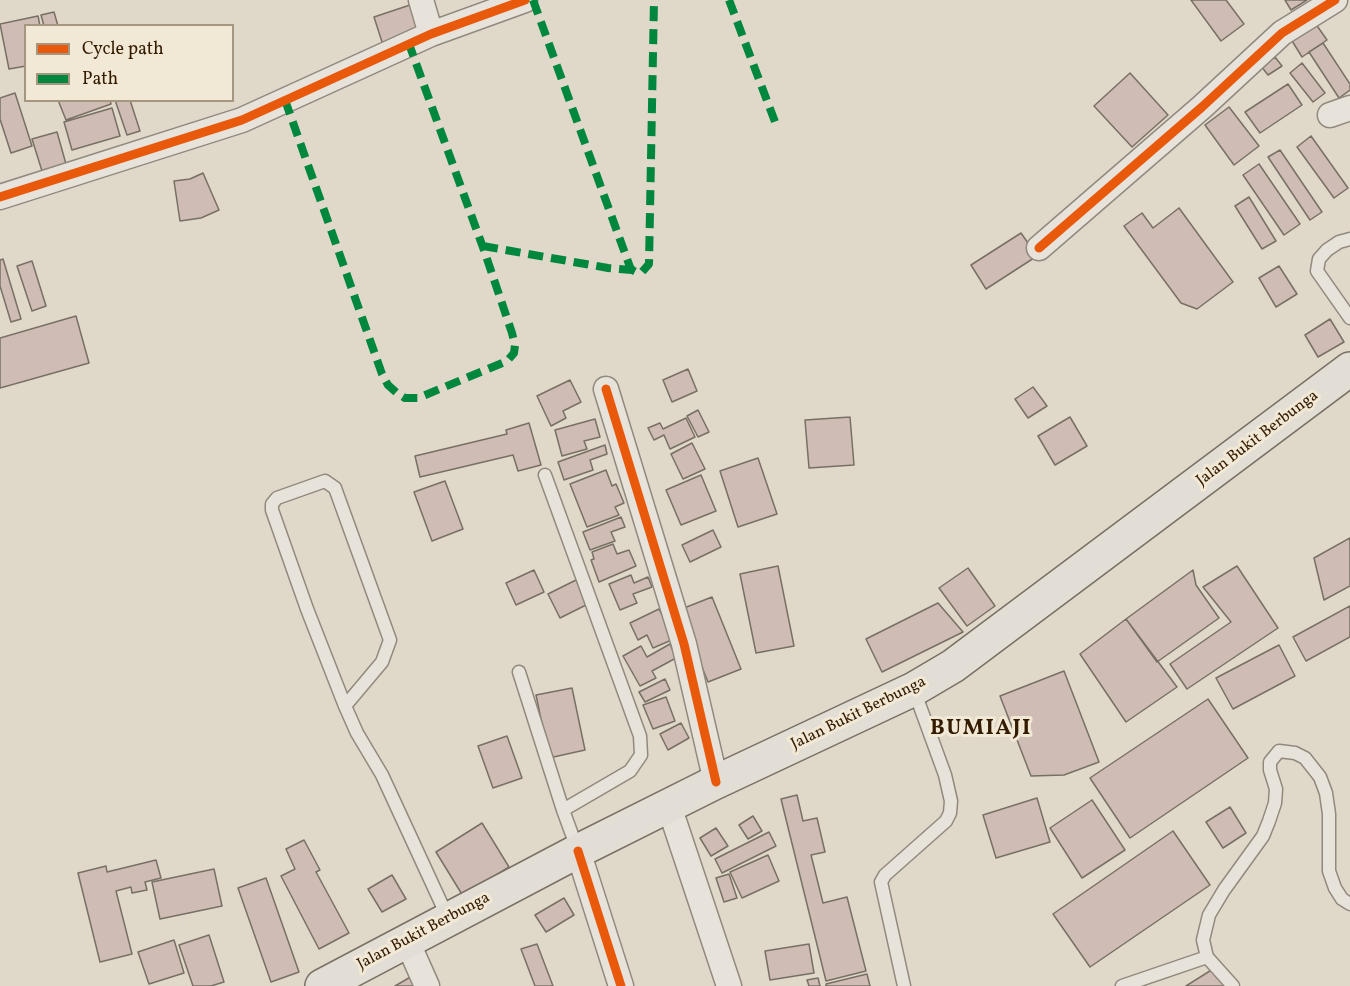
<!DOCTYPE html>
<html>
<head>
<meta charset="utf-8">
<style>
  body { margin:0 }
  #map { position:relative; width:1350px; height:986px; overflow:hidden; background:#e0d8c9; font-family:Vollkorn,serif }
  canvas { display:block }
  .legend { position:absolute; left:24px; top:24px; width:210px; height:78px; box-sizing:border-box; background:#f1e8d5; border:2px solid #a59680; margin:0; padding:8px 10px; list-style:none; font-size:18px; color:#331b00 }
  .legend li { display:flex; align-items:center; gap:12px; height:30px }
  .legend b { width:30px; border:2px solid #a59680 }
</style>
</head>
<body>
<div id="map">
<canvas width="1350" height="986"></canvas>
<ul class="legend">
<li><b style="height:8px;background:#e8590c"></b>Cycle path</li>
<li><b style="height:8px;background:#00873e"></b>Path</li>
</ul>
</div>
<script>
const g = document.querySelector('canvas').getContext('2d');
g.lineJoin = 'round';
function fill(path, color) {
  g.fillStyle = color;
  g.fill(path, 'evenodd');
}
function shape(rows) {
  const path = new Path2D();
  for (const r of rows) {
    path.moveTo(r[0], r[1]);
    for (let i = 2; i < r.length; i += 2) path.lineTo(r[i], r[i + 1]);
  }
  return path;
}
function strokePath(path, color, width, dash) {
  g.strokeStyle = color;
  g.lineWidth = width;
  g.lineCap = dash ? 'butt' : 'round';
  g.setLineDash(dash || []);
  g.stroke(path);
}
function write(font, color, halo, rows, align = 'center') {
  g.font = font + ' Vollkorn,serif';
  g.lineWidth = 6;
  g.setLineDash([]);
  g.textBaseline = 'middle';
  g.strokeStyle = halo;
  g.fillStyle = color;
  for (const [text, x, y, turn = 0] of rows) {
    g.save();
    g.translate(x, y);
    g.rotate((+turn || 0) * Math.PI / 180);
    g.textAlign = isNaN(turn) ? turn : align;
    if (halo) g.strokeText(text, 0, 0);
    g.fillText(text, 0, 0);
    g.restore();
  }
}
const building = shape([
  [1191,0,1226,0,1244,24,1221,41,1191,0],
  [1285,0,1307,0,1291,10,1285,0],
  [410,5,420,34,383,45,374,17,410,5],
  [54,12,58,26,44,26,41,15,54,12],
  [38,16,40,26,26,26,26,66,9,69,0,24,38,16],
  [1313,20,1327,40,1302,57,1289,36,1313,20],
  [1323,43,1350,84,1350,90,1339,98,1309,52,1323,43],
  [1275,57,1282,66,1268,75,1261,66,1275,57],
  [1302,63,1325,93,1313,102,1290,73,1302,63],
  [1130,73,1168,115,1132,147,1094,106,1130,73],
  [1288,84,1302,105,1260,133,1245,112,1288,84],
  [15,93,32,146,11,153,0,119,0,98,15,93],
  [58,100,110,100,111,104,66,120,58,100],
  [115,100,130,100,140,131,127,135,115,100],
  [1229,107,1259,146,1234,165,1205,125,1229,107],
  [112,108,120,136,72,150,64,122,112,108],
  [57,132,66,164,42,171,32,139,57,132],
  [1311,136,1348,188,1334,198,1297,147,1311,136],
  [1280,150,1322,212,1310,220,1268,157,1280,150],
  [1259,164,1300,224,1284,235,1243,175,1259,164],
  [203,173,219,210,201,218,180,221,174,181,190,179,203,173],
  [1249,197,1276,241,1262,249,1235,206,1249,197],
  [1179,208,1233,282,1197,309,1181,303,1124,226,1142,213,1153,228,1179,208],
  [1021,233,1037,256,986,289,971,265,1021,233],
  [3,259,21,319,11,322,0,286,0,260,3,259],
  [32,261,46,306,32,311,17,266,32,261],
  [1279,266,1297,294,1276,307,1259,278,1279,266],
  [76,316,89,363,0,388,0,338,76,316],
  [1330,319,1344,342,1318,357,1305,335,1330,319],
  [688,369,697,391,672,402,663,380,688,369],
  [570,380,581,402,563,411,566,418,551,426,537,396,570,380],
  [1033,387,1047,406,1028,418,1015,399,1033,387],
  [698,410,709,432,698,437,687,416,698,410],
  [850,417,854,465,809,468,805,420,850,417],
  [1070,417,1087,446,1055,465,1038,436,1070,417],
  [686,418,695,437,670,449,664,435,654,440,648,428,660,423,663,429,686,418],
  [595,419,600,437,584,441,587,449,562,456,555,430,595,419],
  [529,423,541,465,518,471,513,455,420,477,415,456,507,434,506,430,529,423],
  [692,443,705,469,683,479,671,454,692,443],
  [605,445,607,454,590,460,593,470,564,480,558,462,605,445],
  [758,458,777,514,738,527,720,471,758,458],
  [606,470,612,486,616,484,624,503,615,507,619,515,587,527,570,484,606,470],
  [701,475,716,511,681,525,666,490,701,475],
  [445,481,463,529,432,541,414,492,445,481],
  [621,517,625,527,611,532,615,541,590,550,583,532,621,517],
  [713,530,721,547,690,562,682,545,713,530],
  [1350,538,1350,586,1324,600,1314,558,1350,538],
  [613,544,617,554,629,550,636,566,599,582,591,560,594,559,592,552,613,544],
  [778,566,794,646,756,653,740,574,778,566],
  [1237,566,1278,628,1187,689,1170,664,1231,622,1203,587,1237,566],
  [968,568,995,606,967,626,939,588,968,568],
  [534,570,544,592,516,605,506,583,534,570],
  [1193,570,1196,585,1219,618,1157,662,1126,619,1193,570],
  [631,575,634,583,648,577,652,587,633,594,637,603,620,610,609,584,631,575],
  [576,580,588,604,560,618,548,594,576,580],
  [712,597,741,669,708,682,679,610,712,597],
  [938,603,963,632,882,672,866,639,938,603],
  [1350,606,1350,637,1306,661,1293,637,1350,606],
  [659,609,674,639,653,648,647,635,638,640,630,623,659,609],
  [1126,619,1177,687,1126,722,1080,654,1126,619],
  [670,644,676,658,652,671,656,678,640,686,623,656,641,646,647,657,670,644],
  [1279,645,1295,676,1233,709,1216,678,1279,645],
  [1064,671,1099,762,1064,775,1031,776,1000,696,1064,671],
  [665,679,670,690,645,702,639,692,665,679],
  [572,688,585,750,549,758,536,695,572,688],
  [666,697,675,721,653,729,643,705,666,697],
  [1208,699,1248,758,1130,838,1090,778,1208,699],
  [681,723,689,738,668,750,660,734,681,723],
  [507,736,522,778,493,788,478,746,507,736],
  [797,795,803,821,817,818,825,852,811,855,823,903,847,897,866,971,826,981,781,799,797,795],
  [1037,798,1050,842,996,858,983,815,1037,798],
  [1092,800,1125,850,1082,878,1050,828,1092,800],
  [1230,807,1246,833,1223,848,1206,822,1230,807],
  [753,816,762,831,748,839,739,825,753,816],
  [482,823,509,867,463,896,436,852,482,823],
  [716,828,728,846,711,856,700,838,716,828],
  [1173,831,1210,885,1090,967,1053,914,1173,831],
  [769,832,776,846,722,873,715,859,769,832],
  [304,840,320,870,316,872,349,933,319,949,281,876,295,869,286,849,304,840],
  [768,855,779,881,742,898,730,872,768,855],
  [156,860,161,878,145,882,147,890,132,893,131,887,116,891,132,954,100,962,78,873,106,866,107,872,156,860],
  [214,869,222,906,160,919,152,882,214,869],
  [729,874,737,898,724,902,716,878,729,874],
  [392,875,406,899,382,912,368,889,392,875],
  [266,878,299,972,271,982,238,888,266,878],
  [564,898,574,915,546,932,535,915,564,898],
  [209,935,224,982,211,986,193,986,179,945,209,935],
  [174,940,184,973,149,984,138,952,174,940],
  [537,944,553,986,535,986,521,949,537,944],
  [809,944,814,973,770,980,765,951,809,944],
  [1213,969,1224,986,1186,986,1213,969],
  [867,974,870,986,826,986,826,984,867,974],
  [414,975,421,986,395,986,414,975],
  [818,978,820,986,809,986,807,980,818,978]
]);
const lane = shape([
  [1350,239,1339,242,1327,250,1319,259,1317,271,1350,318],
  [545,475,640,736,641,755,630,771,563,810,578,851],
  [519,672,563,810],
  [345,706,382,662,390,640,335,488,325,481,277,498,272,504,272,510,307,609,345,706,357,733,382,775,448,918],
  [1207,957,1203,940,1209,915,1224,890,1263,836,1269,821,1275,803,1276,789,1270,770,1270,762,1279,751,1295,753,1305,758,1320,777,1326,793,1329,814,1329,871,1335,888,1342,899,1350,904],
  [904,986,881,882,885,875,946,821,950,813,951,801,945,775,914,690],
  [1122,986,1207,957,1233,986]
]);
const street = shape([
  [421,0,431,34],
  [1330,115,1350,108],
  [0,197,242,120,431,34,525,0],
  [1039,248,1202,107,1282,33,1335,0],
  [606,389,684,644,716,782],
  [669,806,729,986],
  [578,851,621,986],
  [407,941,427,986]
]);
const primary = shape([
  [322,986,578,851,716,782,914,689,953,666,1350,369]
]);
const quiet = shape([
  [533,0,630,267,632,270,638,273,642,272,649,264,654,0],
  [729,0,777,127],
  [285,100,382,374,388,385,397,393,405,398,418,398,507,361,514,353,515,345,512,333,485,253,409,44],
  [483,246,608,268,632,270]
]);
const cycleway = shape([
  [0,197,242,120,431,34,525,0],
  [1039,248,1202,107,1282,33,1335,0],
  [606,389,684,644,716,782],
  [578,851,621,986]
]);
const streetNames = [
  ["Jalan Bukit Berbunga",1258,439,-37],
  ["Jalan Bukit Berbunga",859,714,-26],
  ["Jalan Bukit Berbunga",424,932,-28]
];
const districtNames = [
  ["BUMIAJI",981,730]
];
fill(building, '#cfbdb5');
strokePath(building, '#787064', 1.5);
strokePath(lane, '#91897e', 15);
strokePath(street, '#91897e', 27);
strokePath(primary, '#787064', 36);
strokePath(lane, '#e7e3db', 12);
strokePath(street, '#e7e3db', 24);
strokePath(primary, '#e3ded5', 33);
strokePath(quiet, '#00873e', 8, [15, 8]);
strokePath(cycleway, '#e8590c', 9);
write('16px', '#331b00', '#f1e8d5', streetNames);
g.letterSpacing = '1.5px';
write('bold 22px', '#331b00', '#f1e8d5', districtNames);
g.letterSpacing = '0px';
</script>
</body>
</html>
